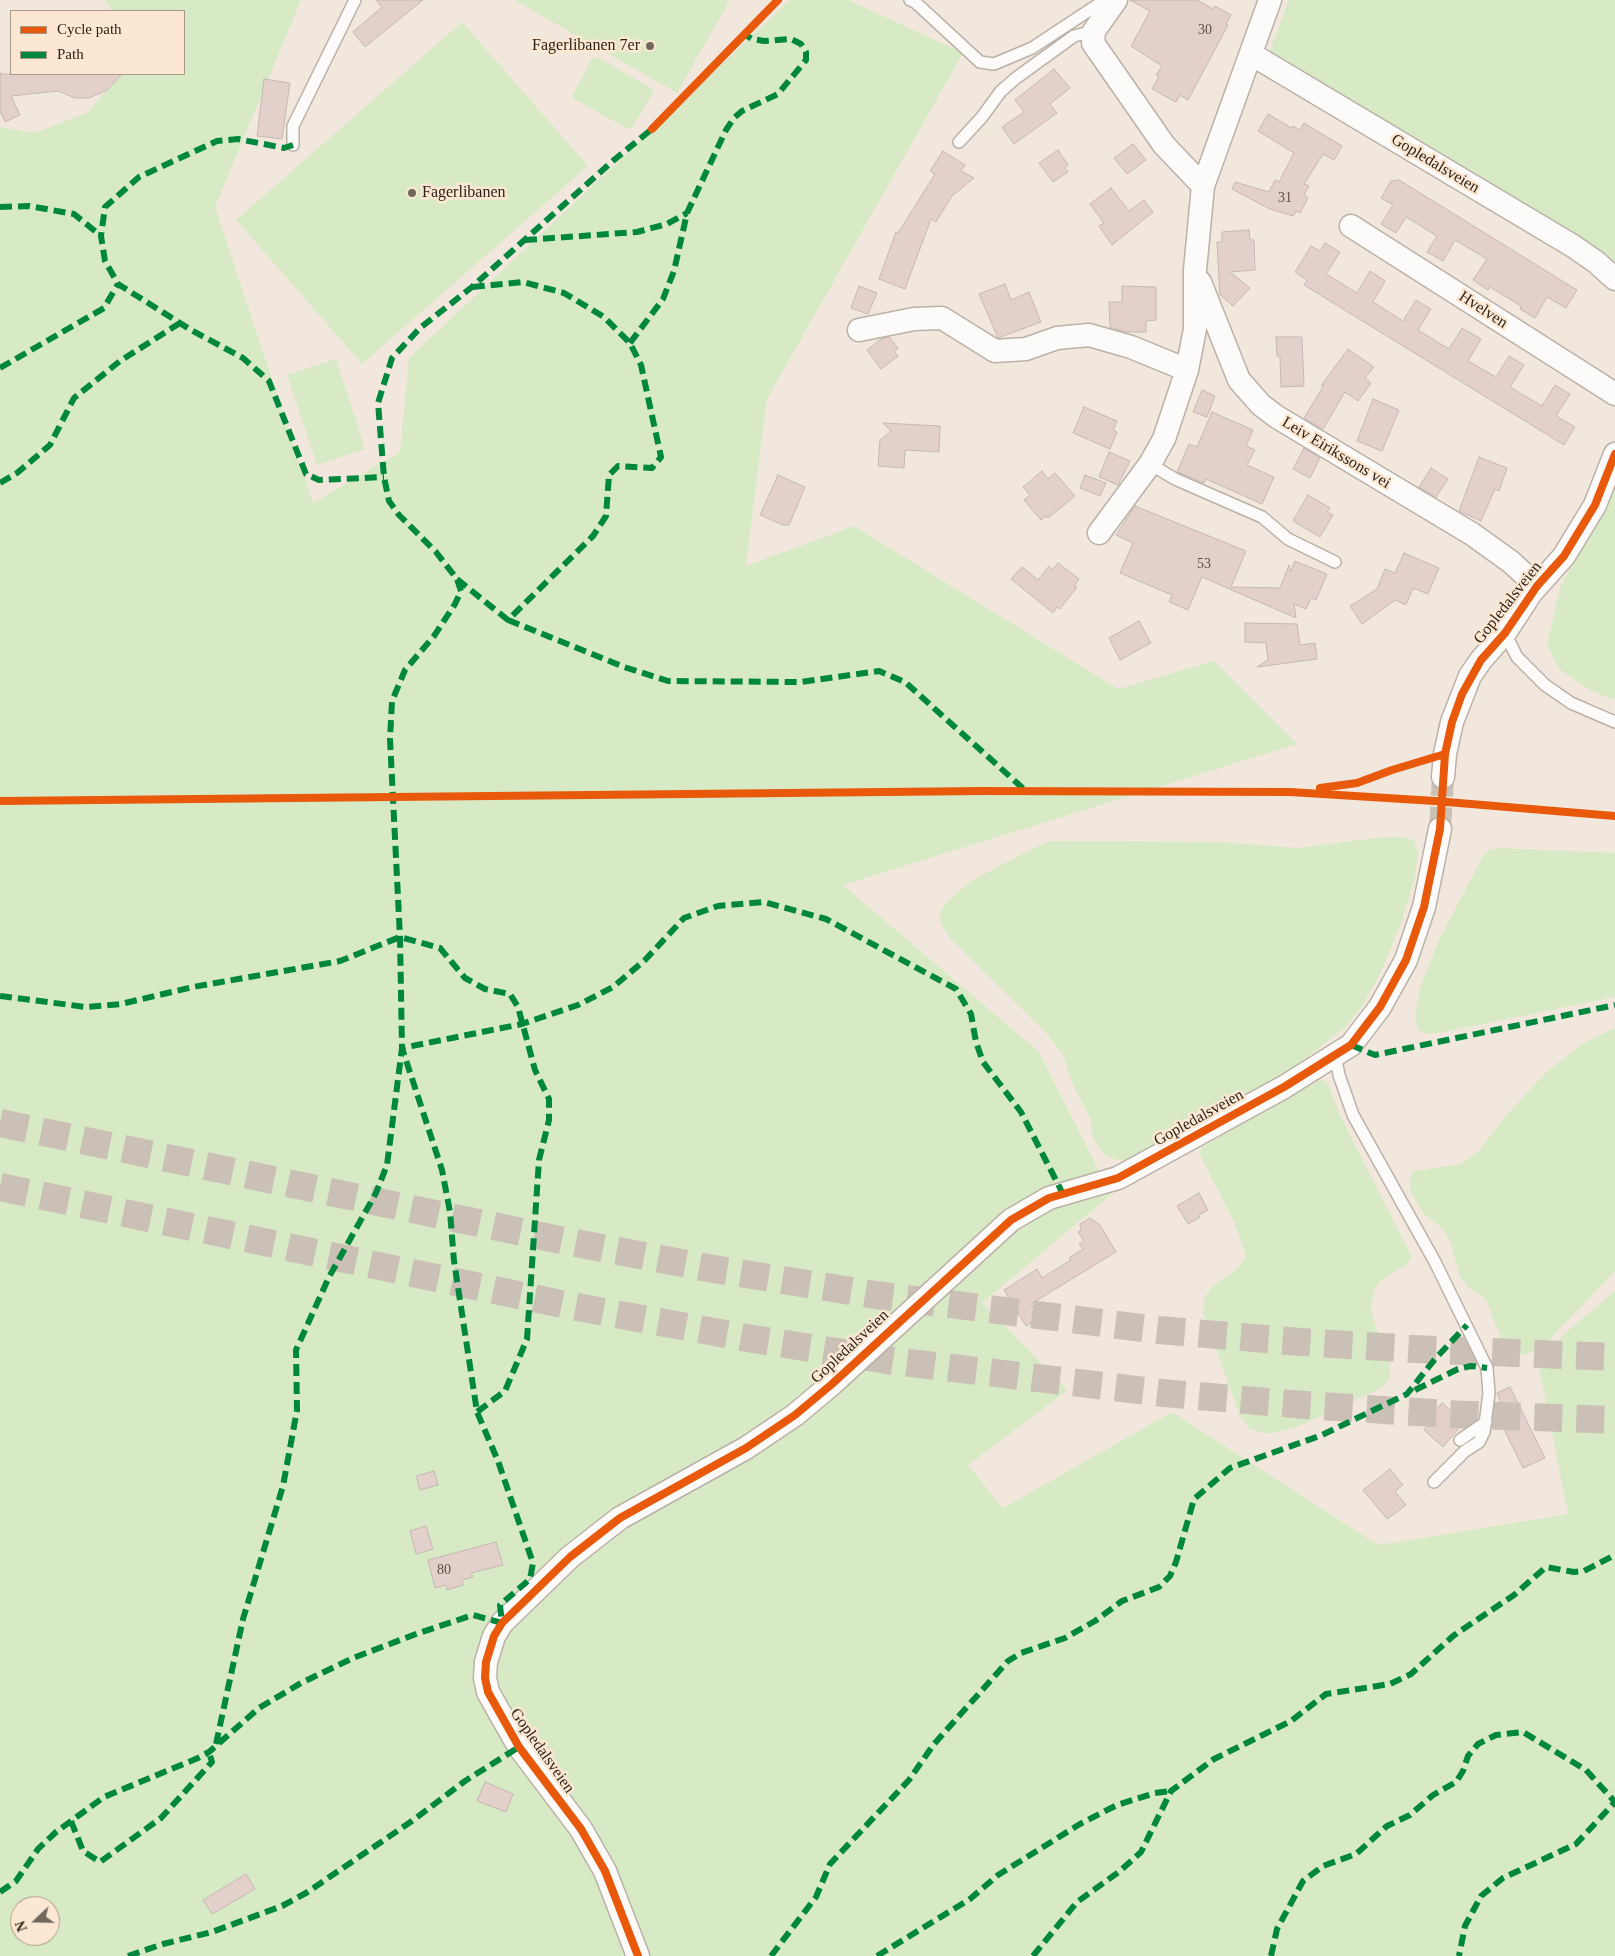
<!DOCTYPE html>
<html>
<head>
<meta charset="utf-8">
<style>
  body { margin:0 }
  #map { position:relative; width:1615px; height:1956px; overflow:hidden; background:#f2e7dc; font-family:"Times New Roman",serif }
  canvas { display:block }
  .legend { position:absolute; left:10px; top:10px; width:175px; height:65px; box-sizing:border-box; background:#fce8d2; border:1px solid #a99988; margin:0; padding:6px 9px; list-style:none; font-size:15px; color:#2c2319 }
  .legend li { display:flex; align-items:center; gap:10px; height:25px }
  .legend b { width:25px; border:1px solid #a99988 }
  .north { position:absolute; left:10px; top:1896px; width:50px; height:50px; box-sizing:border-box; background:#fce8d2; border:1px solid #a99988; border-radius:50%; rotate:249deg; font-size:14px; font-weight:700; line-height:20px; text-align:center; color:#2c2319 }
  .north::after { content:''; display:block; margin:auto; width:18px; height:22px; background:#71685d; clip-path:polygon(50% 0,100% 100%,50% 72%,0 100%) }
</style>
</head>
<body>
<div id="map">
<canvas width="1615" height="1956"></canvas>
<ul class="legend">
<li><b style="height:6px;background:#e8590c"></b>Cycle path</li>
<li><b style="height:6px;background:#00873e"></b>Path</li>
</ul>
<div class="north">N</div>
</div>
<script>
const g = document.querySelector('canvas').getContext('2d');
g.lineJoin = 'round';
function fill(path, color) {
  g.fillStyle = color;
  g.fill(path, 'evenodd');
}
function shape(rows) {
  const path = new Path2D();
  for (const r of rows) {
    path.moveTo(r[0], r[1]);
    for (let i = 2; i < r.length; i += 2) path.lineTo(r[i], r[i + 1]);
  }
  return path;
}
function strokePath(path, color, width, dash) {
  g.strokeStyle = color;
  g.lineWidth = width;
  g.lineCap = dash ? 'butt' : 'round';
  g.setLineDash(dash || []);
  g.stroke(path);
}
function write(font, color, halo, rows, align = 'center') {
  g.font = font + ' "Times New Roman",serif';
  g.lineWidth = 5;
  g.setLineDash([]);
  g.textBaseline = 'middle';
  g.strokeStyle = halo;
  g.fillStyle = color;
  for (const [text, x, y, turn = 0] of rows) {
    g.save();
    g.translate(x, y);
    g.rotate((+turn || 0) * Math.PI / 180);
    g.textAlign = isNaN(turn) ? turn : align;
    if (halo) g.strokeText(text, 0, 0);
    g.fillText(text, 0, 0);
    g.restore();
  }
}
const green = shape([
  [104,0,301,0,215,207,313,503,400,452,409,358,790,0,848,0,963,53,767,399,746,566,854,526,1118,689,1214,661,1297,744,843,885,1039,1052,1111,1195,982,1303,1068,1390,968,1465,1003,1508,1172,1412,1378,1545,1568,1514,1537,1357,1615,1291,1615,1956,0,1956,0,127,34,133,89,112,118,74,184,74,184,11,113,11],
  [20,1906,50,1906,50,1936,20,1936],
  [514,0,730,0,677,93],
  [1289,0,1615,0,1615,266,1269,53],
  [462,22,588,166,362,364,236,220],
  [597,57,651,88,653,93,633,127,628,129,574,99,573,94,592,58],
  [336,359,365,449,317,465,287,375],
  [1615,488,1615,700,1591,691,1558,668,1547,644,1561,585],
  [1383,837,1401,837,1414,840,1418,854,1414,881,1400,926,1380,974,1362,1006,1346,1027,1290,1070,1232,1104,1135,1157,1123,1161,1107,1157,1094,1141,1090,1118,1073,1085,1063,1055,1046,1033,951,939,941,924,940,913,946,903,971,881,1032,849,1052,841,1219,842,1298,848],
  [1497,848,1615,853,1615,997,1439,1033,1426,1034,1418,1030,1415,1016,1421,985,1438,942,1483,856,1489,850],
  [1615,1028,1615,1271,1546,1343,1537,1350,1524,1355,1515,1354,1508,1350,1500,1336,1486,1299,1468,1287,1460,1276,1451,1245,1443,1229,1424,1214,1411,1193,1409,1180,1414,1171,1460,1164,1479,1151,1504,1118,1547,1071,1584,1043],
  [1324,1080,1328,1084,1340,1115,1412,1257,1407,1264,1379,1282,1374,1291,1371,1309,1375,1325,1390,1364,1390,1377,1383,1386,1369,1394,1294,1428,1269,1434,1250,1429,1240,1417,1203,1312,1205,1296,1214,1285,1237,1269,1246,1256,1234,1222,1199,1153,1202,1147,1304,1088,1318,1081]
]);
const building = shape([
  [376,0,423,0,365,47,353,32,382,7,376,0],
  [1130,0,1197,0,1213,9,1215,6,1231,15,1226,24,1228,25,1188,100,1180,95,1176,102,1152,89,1159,77,1156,75,1162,66,1131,46,1150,11,1130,0],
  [1054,69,1070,88,1050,104,1057,113,1014,144,1002,127,1024,112,1015,100,1054,69],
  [0,72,1,74,122,74,107,90,89,98,75,98,58,91,11,96,20,115,5,122,0,111,0,72],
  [264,79,290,83,282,139,257,136,264,79],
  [1268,114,1292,128,1293,126,1300,130,1304,123,1342,146,1334,160,1323,154,1304,184,1309,186,1304,195,1308,198,1300,213,1296,211,1293,216,1270,209,1232,189,1235,182,1269,192,1275,180,1279,182,1294,153,1258,131,1268,114],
  [1133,144,1146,160,1127,174,1114,158,1133,144],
  [1058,150,1068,165,1065,168,1068,172,1053,182,1039,163,1058,150],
  [943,151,965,165,961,171,974,178,952,196,936,222,931,219,905,289,879,279,896,232,898,233,935,174,930,171,943,151],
  [1399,180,1577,290,1566,308,1547,297,1535,318,1520,309,1521,306,1490,287,1488,290,1473,280,1487,259,1455,240,1443,261,1427,252,1437,236,1406,217,1396,233,1381,224,1393,205,1381,198,1391,181,1399,180],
  [1111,188,1129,211,1144,200,1153,212,1112,245,1099,226,1104,223,1090,204,1111,188],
  [1249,230,1250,240,1254,240,1255,270,1230,272,1250,288,1233,306,1220,295,1217,242,1222,242,1222,232,1249,230],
  [1325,243,1340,252,1326,274,1357,293,1370,271,1385,281,1373,302,1403,321,1416,300,1431,309,1418,330,1449,349,1462,328,1481,339,1468,361,1496,377,1509,356,1524,365,1510,387,1542,406,1555,385,1570,394,1556,416,1575,427,1564,445,1304,285,1307,280,1295,272,1311,246,1320,251,1325,243],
  [1005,284,1011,300,1029,292,1041,322,998,338,979,294,1005,284],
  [859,286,877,293,868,314,851,308,859,286],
  [1122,286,1156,287,1156,320,1146,321,1146,332,1126,332,1110,327,1109,302,1122,302,1122,286],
  [889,337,898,348,894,351,898,356,881,369,867,350,881,339,889,337],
  [1276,337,1302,337,1304,386,1281,387,1280,356,1277,356,1276,337],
  [1348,349,1374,367,1365,378,1371,383,1358,401,1345,392,1323,429,1304,418,1324,385,1321,386,1348,349],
  [1202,390,1215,396,1207,417,1193,412,1202,390],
  [1373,399,1399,410,1382,451,1357,441,1373,399],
  [1084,407,1117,421,1113,430,1117,432,1110,449,1073,433,1084,407],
  [1212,412,1253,430,1246,446,1255,450,1247,465,1274,477,1262,504,1206,479,1204,483,1177,472,1189,444,1197,447,1212,412],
  [883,423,940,426,939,452,905,450,904,468,878,466,880,440,891,431,883,423],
  [1304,448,1320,458,1310,478,1293,469,1304,448],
  [1109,452,1130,461,1118,485,1099,477,1109,452],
  [1479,457,1507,468,1499,491,1495,489,1481,521,1459,511,1479,457],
  [1431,468,1448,479,1436,497,1419,487,1431,468],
  [1042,471,1048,479,1055,473,1075,496,1048,518,1046,516,1041,520,1024,500,1030,495,1023,487,1042,471],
  [778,475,805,487,789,525,783,525,760,515,778,475],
  [1085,475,1106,483,1100,496,1080,488,1085,475],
  [1308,495,1330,508,1327,512,1333,515,1320,537,1293,521,1308,495],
  [1135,506,1246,551,1231,587,1280,588,1289,565,1291,572,1295,561,1327,574,1316,600,1311,598,1306,609,1294,604,1296,618,1202,577,1188,610,1169,602,1172,595,1120,573,1133,543,1116,535,1135,506],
  [1404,553,1439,568,1428,594,1413,588,1406,605,1395,600,1362,624,1350,606,1377,589,1385,569,1395,573,1404,553],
  [1058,563,1079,579,1074,586,1077,587,1060,609,1057,607,1053,613,1011,579,1022,567,1038,580,1049,566,1052,570,1058,563],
  [1139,621,1151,643,1120,660,1109,638,1139,621],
  [1245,623,1297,624,1300,645,1315,643,1317,659,1257,667,1268,660,1266,643,1245,642,1245,623],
  [1199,1193,1208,1210,1199,1215,1200,1217,1188,1224,1177,1206,1199,1193],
  [1090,1218,1100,1225,1116,1252,1031,1304,1040,1318,1026,1326,1004,1290,1037,1269,1042,1278,1071,1260,1069,1258,1083,1249,1079,1244,1084,1241,1078,1232,1081,1230,1080,1224,1090,1218],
  [1510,1387,1545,1458,1523,1468,1497,1415,1505,1412,1497,1393,1510,1387],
  [1442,1403,1464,1422,1443,1447,1424,1430,1428,1425,1425,1422,1442,1403],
  [1390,1469,1403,1485,1395,1491,1406,1505,1387,1519,1363,1490,1390,1469],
  [434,1471,438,1485,420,1490,416,1476,434,1471],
  [426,1526,433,1549,416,1554,410,1531,426,1526],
  [496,1542,503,1565,471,1573,473,1577,462,1580,463,1585,447,1590,446,1585,435,1588,428,1560,496,1542],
  [485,1782,513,1794,506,1812,477,1801,485,1782],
  [246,1874,255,1889,212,1914,203,1900,246,1874]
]);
const streetTunnel = shape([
  [1440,829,1443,777]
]);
const highwayTunnel = shape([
  [0,1123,565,1241,708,1268,876,1295,1159,1330,1301,1342,1414,1349,1615,1357],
  [0,1187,571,1306,753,1339,894,1361,1163,1393,1305,1405,1447,1414,1615,1420]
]);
const lane = shape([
  [910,0,915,2,980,62,994,64,1032,48,1105,0],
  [959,142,982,117,1001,91,1016,78,1074,36,1094,31],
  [293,145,293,126,355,0],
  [1150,464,1175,479,1262,517,1288,539,1335,562],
  [1505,633,1517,657,1545,685,1571,703,1615,722],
  [1335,1055,1339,1075,1353,1115,1435,1262,1487,1368,1489,1393,1484,1432,1479,1442,1465,1451,1434,1482],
  [1460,1440,1486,1422]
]);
const street = shape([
  [1116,0,1094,31,1093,43,1164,145,1203,186],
  [1251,54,1573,246,1596,262,1615,279],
  [1351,226,1615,394],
  [1200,282,1239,380,1261,405,1277,417,1472,534,1511,562,1537,586],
  [859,330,914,319,942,318,995,351,1026,349,1057,338,1089,335,1131,347,1187,370],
  [1099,533,1150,464,1164,439,1187,370,1195,329,1195,270,1203,186,1270,0],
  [1443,777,1445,754,1452,722,1470,676,1481,660,1505,633,1531,593,1564,556,1595,505,1615,454],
  [638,1956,605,1871,581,1829,519,1747,488,1692,485,1678,486,1662,494,1636,502,1623,570,1557,620,1518,746,1448,795,1415,832,1384,1011,1220,1049,1198,1118,1178,1284,1087,1351,1045,1380,1007,1406,960,1424,907,1440,829]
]);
const quiet = shape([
  [293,145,284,148,238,139,217,141,139,177,105,207,101,236,105,261,118,284,191,330,243,358,269,381,306,474,319,480,384,477],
  [0,207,29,206,74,214,101,236],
  [525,240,637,232,667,224,687,213],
  [630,343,663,299,674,271,687,213,726,130,734,118,742,111,778,94,806,60,806,52,801,44,791,39,764,41,752,39,744,34],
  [0,368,104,308,118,284],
  [0,483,17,473,50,445,74,398,120,361,180,323],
  [457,579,508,620,593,536,606,516,609,475,618,466,652,468,661,457,641,365,630,343,604,317,564,293,523,282,472,287],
  [508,620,624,667,668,681,801,682,879,671,905,682,1026,791],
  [0,996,86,1007,121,1004,193,987,340,961,400,937,440,948,465,978,485,989,510,994,518,1007,535,1070,549,1099,549,1120,539,1160,527,1339,505,1391,477,1412],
  [1351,1045,1375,1055,1615,1005],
  [1415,1390,1458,1369,1471,1366,1487,1368],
  [216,1744,243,1619,283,1486,297,1410,296,1350,329,1277,376,1193,387,1165,402,1048,522,1024,578,1005,613,987,645,960,684,918,718,906,764,902,826,919,956,989,971,1014,976,1042,983,1062,1021,1112,1063,1194],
  [71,1821,83,1851,100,1862,161,1818,212,1762,209,1752],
  [0,1892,16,1881,38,1849,56,1832,104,1797,198,1758,209,1752,259,1708,301,1683,353,1658,416,1634,473,1615,502,1623,500,1605,530,1579,533,1563,498,1461,477,1412,454,1261,450,1212,442,1170,402,1048,400,937,390,739,392,701,405,670,434,636,455,604,461,591,457,579,436,552,399,515,389,501,384,477,378,403,392,358,420,328,472,287,614,160,652,129],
  [128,1956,163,1944,212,1932,282,1906,306,1893,412,1821,465,1781,519,1747],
  [771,1956,816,1897,830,1864,909,1780,934,1744,1008,1661,1021,1653,1065,1638,1095,1621,1122,1601,1159,1587,1170,1576,1176,1562,1194,1499,1230,1468,1322,1435,1407,1394,1435,1359,1467,1325],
  [877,1956,970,1899,998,1875,1080,1824,1117,1805,1155,1793,1171,1791],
  [1033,1956,1077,1902,1120,1871,1141,1852,1171,1791,1214,1759,1291,1721,1326,1694,1390,1684,1411,1674,1453,1636,1514,1595,1546,1567,1574,1572,1584,1571,1615,1555],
  [1271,1956,1277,1929,1303,1881,1323,1866,1356,1854,1387,1826,1410,1815,1433,1795,1456,1782,1463,1771,1468,1756,1478,1744,1496,1735,1523,1732,1586,1770,1615,1802,1576,1844,1503,1878,1481,1896,1465,1926,1459,1956]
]);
const cycleway = shape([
  [652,129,778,0],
  [1320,788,1357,783,1392,770,1445,754],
  [0,801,983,791,1290,792,1435,801,1615,816],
  [638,1956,605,1871,581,1829,519,1747,488,1692,485,1678,486,1662,494,1636,502,1623,570,1557,620,1518,746,1448,795,1415,832,1384,1011,1220,1049,1198,1118,1178,1284,1087,1351,1045,1380,1007,1406,960,1424,907,1440,829,1445,754,1452,722,1462,694,1481,660,1505,633,1537,586,1564,556,1595,505,1615,454]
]);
const markers = [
  [650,46,5,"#71685d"],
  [412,193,5,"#71685d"]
];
const numberNames = [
  ["30",1205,30],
  ["31",1285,198],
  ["53",1204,564],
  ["80",444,1570]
];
const poiNames = [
  ["Fagerlibanen 7er",640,46],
  ["Fagerlibanen",422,193,"left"]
];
const streetNames = [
  ["Gopledalsveien",1435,164,31],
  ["Hvelven",1483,310,33],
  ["Leiv Eirikssons vei",1336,453,31],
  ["Gopledalsveien",1508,603,-52],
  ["Gopledalsveien",1199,1118,-29],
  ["Gopledalsveien",850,1347,-43],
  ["Gopledalsveien",542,1751,55]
];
fill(green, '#d8eac5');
fill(building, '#e4d0cb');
strokePath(building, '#c4b8b3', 1);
strokePath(streetTunnel, '#cac0b5', 22, [22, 11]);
strokePath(highwayTunnel, '#cac0b5', 28, [28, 14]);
strokePath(lane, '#bab1a7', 14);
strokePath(street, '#bab1a7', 25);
strokePath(lane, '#fdfbfa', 11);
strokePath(street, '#fdfbfa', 22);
strokePath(quiet, '#00873e', 6, [12, 6]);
strokePath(cycleway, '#e8590c', 8);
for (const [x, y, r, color] of markers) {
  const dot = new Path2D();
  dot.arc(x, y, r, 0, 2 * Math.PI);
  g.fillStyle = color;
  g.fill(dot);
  strokePath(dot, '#fce8d2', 2);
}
write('14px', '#5b4f46', null, numberNames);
write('16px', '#2c2319', '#fce8d2', poiNames, 'right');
write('16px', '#2c2319', '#fce8d2', streetNames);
</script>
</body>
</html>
